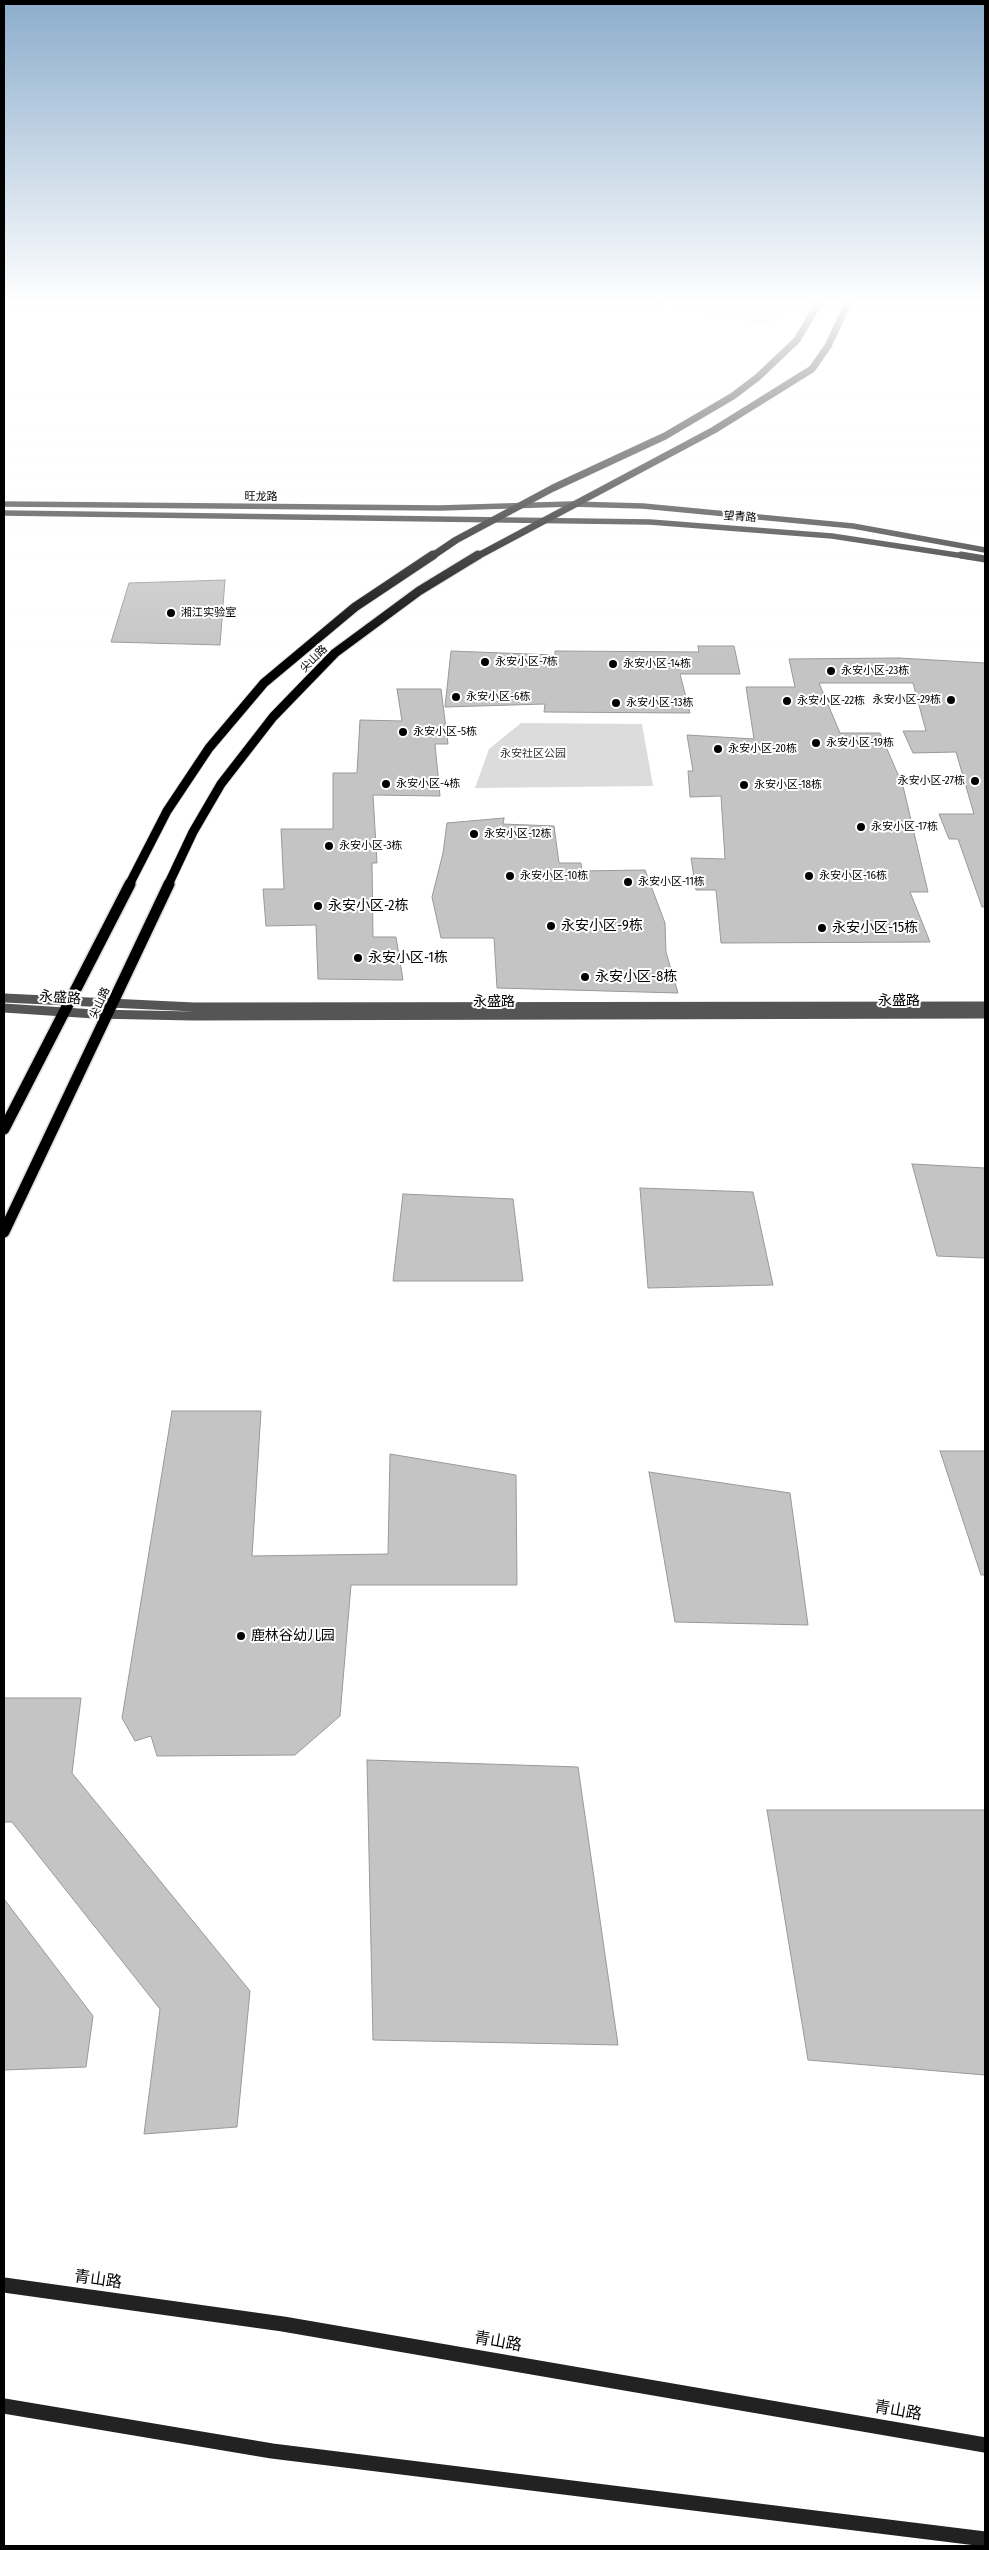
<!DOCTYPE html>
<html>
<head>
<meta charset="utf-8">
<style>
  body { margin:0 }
  #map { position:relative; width:989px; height:2550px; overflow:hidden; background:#fff; font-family:"Fira Sans Condensed",sans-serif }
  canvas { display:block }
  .frame { position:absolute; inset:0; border:5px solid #000; pointer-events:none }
</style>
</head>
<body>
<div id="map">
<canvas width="989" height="2550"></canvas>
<div class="frame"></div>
</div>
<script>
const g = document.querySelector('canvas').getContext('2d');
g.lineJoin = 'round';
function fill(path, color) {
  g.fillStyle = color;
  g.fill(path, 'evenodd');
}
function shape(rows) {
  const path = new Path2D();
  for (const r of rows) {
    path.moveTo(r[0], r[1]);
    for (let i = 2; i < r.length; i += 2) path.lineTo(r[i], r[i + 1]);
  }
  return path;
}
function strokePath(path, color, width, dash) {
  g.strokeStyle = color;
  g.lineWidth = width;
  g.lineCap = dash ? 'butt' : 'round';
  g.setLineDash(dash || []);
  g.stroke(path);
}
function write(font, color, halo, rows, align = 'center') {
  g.font = font + ' "Fira Sans Condensed","Noto Sans SC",sans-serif';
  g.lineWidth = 4;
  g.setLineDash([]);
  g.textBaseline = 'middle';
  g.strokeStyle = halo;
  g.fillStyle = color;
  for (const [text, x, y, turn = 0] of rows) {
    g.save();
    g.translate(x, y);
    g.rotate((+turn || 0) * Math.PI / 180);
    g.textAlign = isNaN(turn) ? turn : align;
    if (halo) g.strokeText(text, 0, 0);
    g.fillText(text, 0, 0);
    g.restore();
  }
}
const green = shape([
  [650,301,784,301,770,325],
  [521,723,642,724,653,786,475,788,489,749]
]);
const building = shape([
  [225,580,220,645,111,642,129,583,225,580],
  [698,646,734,646,740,674,680,674,690,713,544,712,545,704,445,707,451,651,555,655,555,651,699,652,698,646],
  [899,658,985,663,985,907,982,907,958,839,949,839,939,814,974,814,956,752,913,753,903,731,926,731,913,683,819,683,840,733,880,733,903,786,928,892,910,892,930,942,721,943,716,890,696,890,691,858,725,859,721,796,690,797,688,771,693,771,687,735,754,739,746,687,795,687,789,659,899,658],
  [397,689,441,689,448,744,435,744,440,796,373,795,377,863,372,863,373,937,396,937,403,980,318,979,316,925,266,926,263,889,284,889,281,829,333,829,333,773,357,773,360,720,402,721,397,689],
  [504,818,503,824,554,826,559,863,581,863,582,871,645,870,665,923,666,952,678,993,497,988,494,938,441,938,432,897,443,853,447,823,504,818],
  [912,1164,985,1168,985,1258,937,1256,912,1164],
  [640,1188,753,1192,773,1285,648,1288,640,1188],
  [403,1194,513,1199,523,1281,393,1281,403,1194],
  [172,1411,261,1411,252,1556,388,1554,390,1454,516,1475,517,1585,351,1585,340,1716,295,1755,157,1756,151,1736,135,1741,122,1718,172,1411],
  [940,1451,985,1451,985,1575,981,1575,940,1451],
  [649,1472,790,1493,808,1625,675,1622,649,1472],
  [4,1698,81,1698,72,1773,250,1991,237,2127,144,2134,160,2009,12,1822,4,1822,4,1698],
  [367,1760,578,1767,618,2045,373,2040,367,1760],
  [767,1810,985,1810,985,2075,808,2060,767,1810],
  [4,1899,93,2016,86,2067,4,2070,4,1899]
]);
const tertiary = shape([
  [4,998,194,1007,985,1006],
  [4,1008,94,1014,193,1016,985,1014]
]);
const secondaryFar2 = shape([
  [4,504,440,508,571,504,643,506,853,526,985,550],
  [4,513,650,522,832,536,970,557]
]);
const secondaryFar1 = shape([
  [961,555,985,559]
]);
const secondary = shape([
  [4,2285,283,2324,985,2445],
  [4,2406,272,2451,985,2539]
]);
const primaryFar2 = shape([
  [431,557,456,540,553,488,665,436,733,396,758,377,797,340,820,301],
  [476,557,714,430,812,369,828,346,849,301]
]);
const primaryFar1 = shape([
  [129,885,167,811,209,748,264,683,355,607,433,555],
  [168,885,193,832,221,784,273,717,335,653,419,591,478,555]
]);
const primary = shape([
  [4,1129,130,884],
  [4,1232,169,884]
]);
const markers = [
  [171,613,5,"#000"],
  [485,662,5,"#000"],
  [613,664,5,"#000"],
  [831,671,5,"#000"],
  [456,697,5,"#000"],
  [951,700,5,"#000"],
  [787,701,5,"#000"],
  [616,703,5,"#000"],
  [403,732,5,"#000"],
  [816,743,5,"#000"],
  [718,749,5,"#000"],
  [975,781,5,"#000"],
  [386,784,5,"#000"],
  [744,785,5,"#000"],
  [861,827,5,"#000"],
  [474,834,5,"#000"],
  [329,846,5,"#000"],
  [510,876,5,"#000"],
  [809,876,5,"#000"],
  [628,882,5,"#000"],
  [318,906,5,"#000"],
  [551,926,5,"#000"],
  [822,928,5,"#000"],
  [358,958,5,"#000"],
  [585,977,5,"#000"],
  [241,1636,5,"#000"]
];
const farStreetnames = [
  ["旺龙路",261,497],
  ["望青路",740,517,4],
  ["尖山路",314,659,-45],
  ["尖山路",100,1003,-65]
];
const farPoinames = [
  ["湘江实验室",181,613],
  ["永安小区-7栋",495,662],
  ["永安小区-14栋",623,664],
  ["永安小区-23栋",841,671],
  ["永安小区-6栋",466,697],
  ["永安小区-29栋",941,700,"right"],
  ["永安小区-22栋",797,701],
  ["永安小区-13栋",626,703],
  ["永安小区-5栋",413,732],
  ["永安小区-19栋",826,743],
  ["永安小区-20栋",728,749],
  ["永安小区-27栋",965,781,"right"],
  ["永安小区-4栋",396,784],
  ["永安小区-18栋",754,785],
  ["永安小区-17栋",871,827],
  ["永安小区-12栋",484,834],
  ["永安小区-3栋",339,846],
  ["永安小区-10栋",520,876],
  ["永安小区-16栋",819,876],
  ["永安小区-11栋",638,882]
];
const farParknames = [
  ["永安社区公园",533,754]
];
const poiNames = [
  ["永安小区-2栋",328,906],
  ["永安小区-9栋",561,926],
  ["永安小区-15栋",832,928],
  ["永安小区-1栋",368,958],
  ["永安小区-8栋",595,977],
  ["鹿林谷幼儿园",251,1636]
];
const streetNames = [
  ["永盛路",60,998,4],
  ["永盛路",899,1001],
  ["永盛路",494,1002]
];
const nearStreetnames = [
  ["青山路",98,2280,8],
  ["青山路",498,2342,10],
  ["青山路",898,2411,10]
];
fill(green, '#dcdcdc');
fill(building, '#c4c4c4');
strokePath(building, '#999', 1);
strokePath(primaryFar2, '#dbdbdb', 8);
strokePath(primaryFar1, '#dbdbdb', 11);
strokePath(primary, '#dbdbdb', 14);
strokePath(tertiary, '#555', 9);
strokePath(secondaryFar2, '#222', 5.5);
strokePath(secondaryFar1, '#222', 7);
strokePath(secondary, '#222', 15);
strokePath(primaryFar2, '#000', 7);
strokePath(primaryFar1, '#000', 9);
strokePath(primary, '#000', 11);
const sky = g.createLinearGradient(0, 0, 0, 658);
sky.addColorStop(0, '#8cadcc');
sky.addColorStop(0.46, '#fff');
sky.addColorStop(1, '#ffffff00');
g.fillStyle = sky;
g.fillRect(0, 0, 989, 658);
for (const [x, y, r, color] of markers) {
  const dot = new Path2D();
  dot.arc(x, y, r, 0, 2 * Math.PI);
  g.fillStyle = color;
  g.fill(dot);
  strokePath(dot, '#fff', 2);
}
write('11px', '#000', '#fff', farStreetnames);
write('11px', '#000', '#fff', farPoinames, 'left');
write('11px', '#333', '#fff', farParknames);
write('14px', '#000', '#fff', poiNames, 'left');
write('14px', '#000', '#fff', streetNames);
write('16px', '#000', '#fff', nearStreetnames);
</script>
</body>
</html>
